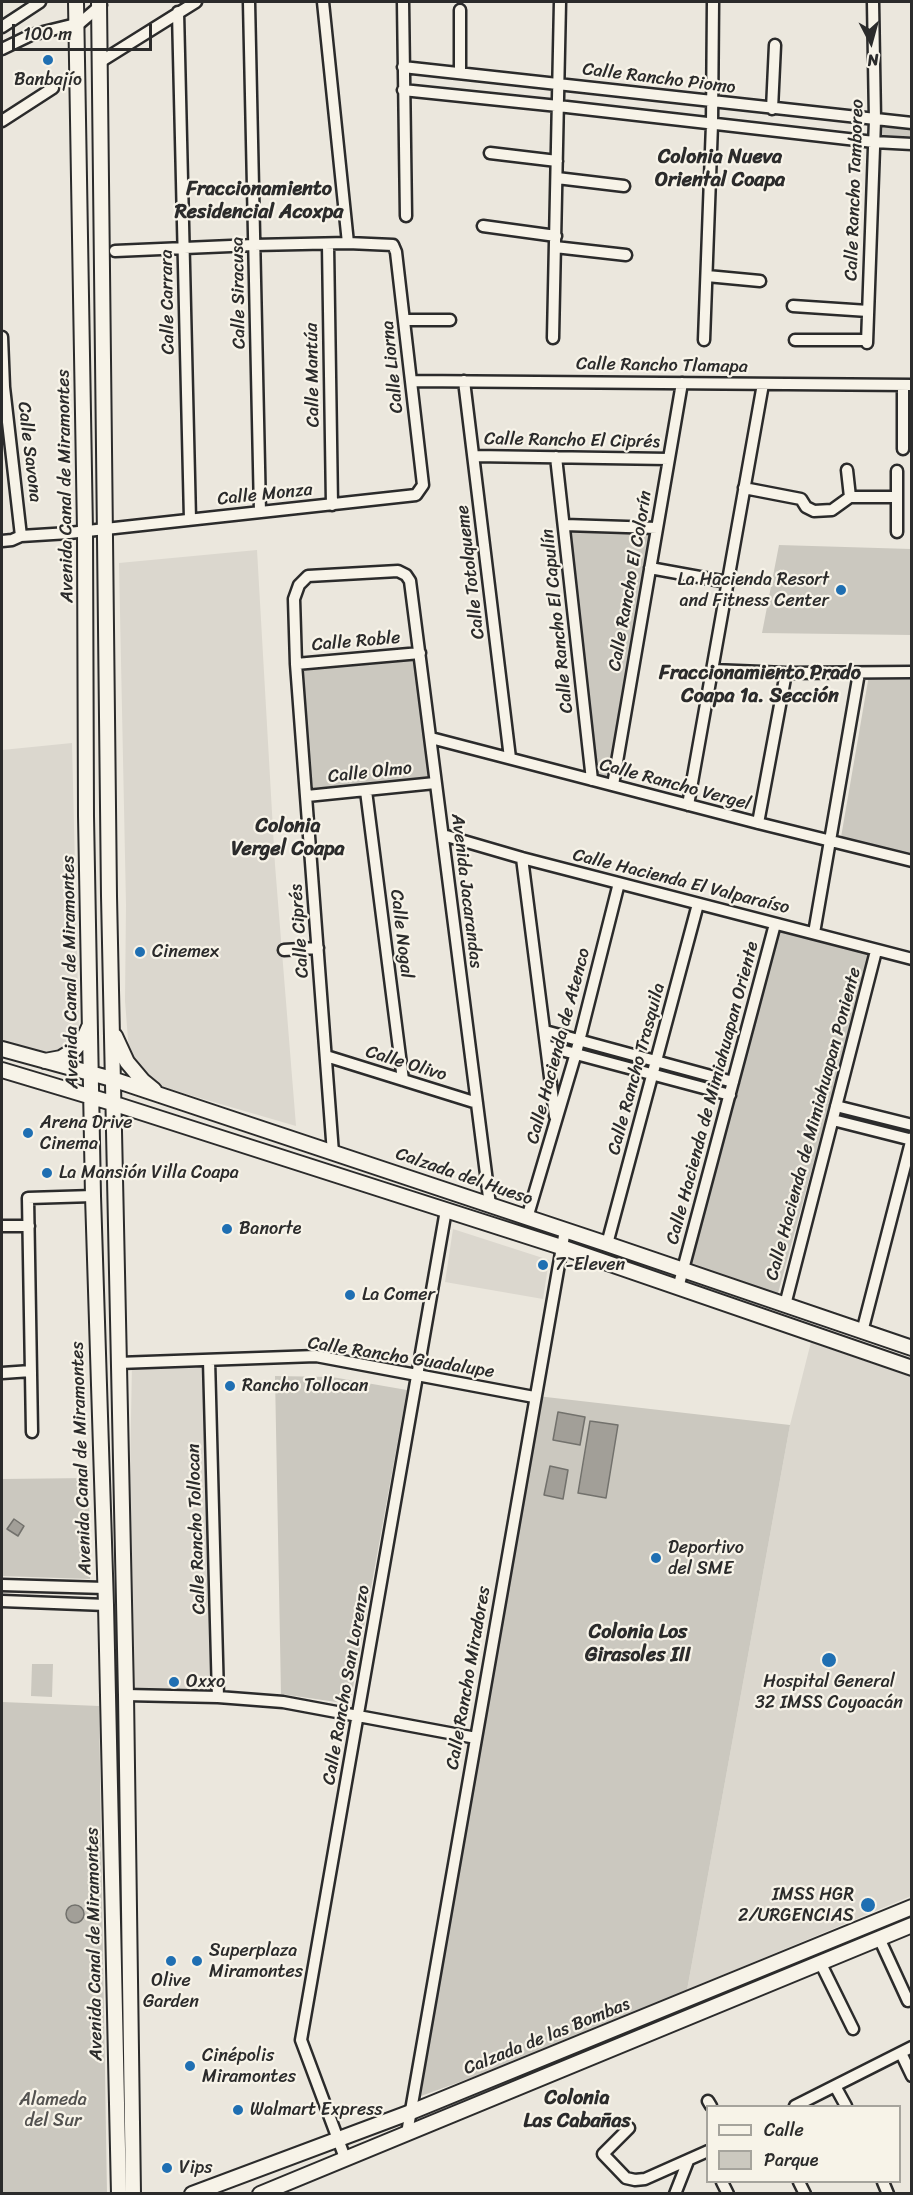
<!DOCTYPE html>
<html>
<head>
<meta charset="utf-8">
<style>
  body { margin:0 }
  #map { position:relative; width:913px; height:2195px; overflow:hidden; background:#ebe7dd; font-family:Sriracha,sans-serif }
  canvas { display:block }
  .frame { position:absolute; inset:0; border:3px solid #2b2b2b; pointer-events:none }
  .legend { position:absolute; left:706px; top:2105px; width:195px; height:78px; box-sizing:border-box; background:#f7f3e8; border:2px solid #a5a39c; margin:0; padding:8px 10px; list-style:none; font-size:18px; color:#2b2b2b }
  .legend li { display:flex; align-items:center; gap:12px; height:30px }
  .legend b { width:30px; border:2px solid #a5a39c }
  .north { position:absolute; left:841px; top:12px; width:60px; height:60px; -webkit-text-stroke:4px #f7f3e8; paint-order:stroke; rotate:174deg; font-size:16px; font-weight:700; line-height:24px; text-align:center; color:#2b2b2b }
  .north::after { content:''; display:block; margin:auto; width:21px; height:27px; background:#2b2b2b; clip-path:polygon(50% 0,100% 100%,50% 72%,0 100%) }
  .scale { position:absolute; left:12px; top:24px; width:140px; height:27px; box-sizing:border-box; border:3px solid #2b2b2b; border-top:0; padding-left:8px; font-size:18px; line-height:21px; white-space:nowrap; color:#2b2b2b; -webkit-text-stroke:4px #f7f3e8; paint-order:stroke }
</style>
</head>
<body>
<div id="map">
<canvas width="913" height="2195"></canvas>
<div class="frame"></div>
<ul class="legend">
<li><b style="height:8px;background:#f7f3e8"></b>Calle</li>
<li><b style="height:16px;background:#cbc8bf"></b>Parque</li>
</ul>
<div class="north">N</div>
<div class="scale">100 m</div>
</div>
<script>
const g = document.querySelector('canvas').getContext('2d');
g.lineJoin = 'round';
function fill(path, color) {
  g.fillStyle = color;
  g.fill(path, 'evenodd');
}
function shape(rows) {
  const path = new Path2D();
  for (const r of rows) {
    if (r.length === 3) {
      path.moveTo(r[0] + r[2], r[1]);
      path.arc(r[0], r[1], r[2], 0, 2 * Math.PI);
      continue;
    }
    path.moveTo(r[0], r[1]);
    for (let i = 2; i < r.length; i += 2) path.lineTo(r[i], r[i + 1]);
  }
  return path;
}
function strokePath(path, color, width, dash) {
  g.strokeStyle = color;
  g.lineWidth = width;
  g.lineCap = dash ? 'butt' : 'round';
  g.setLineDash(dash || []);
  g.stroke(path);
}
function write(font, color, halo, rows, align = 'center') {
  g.font = font + ' Sriracha,sans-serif';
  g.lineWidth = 4.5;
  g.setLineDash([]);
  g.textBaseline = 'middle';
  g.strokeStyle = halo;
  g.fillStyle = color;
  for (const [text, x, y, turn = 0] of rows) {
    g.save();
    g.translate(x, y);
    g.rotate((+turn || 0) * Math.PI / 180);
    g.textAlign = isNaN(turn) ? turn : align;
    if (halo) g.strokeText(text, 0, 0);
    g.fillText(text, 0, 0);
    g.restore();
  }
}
const built = shape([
  [257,550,275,865,296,1126,162,1087,146,1076,129,1052,125,1001,126,905,119,563],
  [72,743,79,1034,67,1050,40,1055,2,1044,2,750],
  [453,1229,549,1260,543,1299,445,1282],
  [811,1342,911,1377,911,1896,687,1990,790,1425],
  [214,1361,215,1698,126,1696,132,1363]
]);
const green = shape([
  [882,122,911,122,911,137,881,136],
  [568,528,655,529,612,780,592,776],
  [779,545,911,549,911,635,762,633],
  [419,658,434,779,312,788,301,669],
  [869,675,911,677,911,858,840,843],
  [778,929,871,952,777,1297,687,1264],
  [275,1376,332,1377,407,1390,350,1704,281,1694],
  [537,1396,790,1425,687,1990,689,1999,421,2096,479,1734],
  [89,1478,90,1579,2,1576,2,1479],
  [32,1664,53,1664,52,1697,31,1696],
  [2,1702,99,1706,107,2193,2,2194]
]);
const water = shape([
  [558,1412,585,1417,580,1445,553,1440,558,1412],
  [590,1421,618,1425,606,1498,578,1493,590,1421],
  [550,1466,568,1470,563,1499,544,1495,550,1466],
  [14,1519,24,1526,18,1536,7,1529,14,1519],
  [75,1914,9]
]);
const minor = shape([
  [249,2,260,512],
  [323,2,348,243],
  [403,2,406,216],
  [460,10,460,72],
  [178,12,190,519],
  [2,27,40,2],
  [2,49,31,35,80,23,101,5],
  [100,62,196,2],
  [403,67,912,123],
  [403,90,558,106,874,142,912,144],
  [772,109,775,45],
  [2,121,53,88],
  [490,153,557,161],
  [557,178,624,186],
  [483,226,556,236],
  [328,245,332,505],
  [555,247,626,255],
  [707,276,760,281],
  [793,306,868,311],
  [404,320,450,320],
  [2,337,4,387,21,536],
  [553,338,560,2],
  [704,340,712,124,713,2],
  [795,340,867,340],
  [867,343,875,120,873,2],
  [411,381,912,385],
  [464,381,510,758],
  [903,449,903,385],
  [474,456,669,459],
  [556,457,592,780],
  [847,470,850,497],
  [744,488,801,499,806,507,814,511,832,510,850,497,897,497],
  [565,525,657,528],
  [897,532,897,471],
  [2,541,12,540,21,536,69,533,416,495,423,485,396,252,393,245,348,243,254,245,115,251],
  [650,568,727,582],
  [296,664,420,653],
  [713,670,786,673,912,672],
  [431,738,758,823,912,861],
  [613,785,682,383],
  [366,791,403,1080],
  [307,796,435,783],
  [688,805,763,384],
  [758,823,786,673],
  [443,835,522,858,912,959],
  [522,858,555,1116],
  [814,933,859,673],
  [284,950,318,948],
  [545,1031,733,1082],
  [546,1046,730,1095],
  [326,1056,477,1103],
  [836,1106,912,1125],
  [833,1120,912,1140],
  [333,1153,296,664,294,599,299,585,308,576,398,571,406,575,410,581,490,1205],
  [527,1218,576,1053,619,883],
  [2,1226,29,1226],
  [607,1244,698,904],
  [678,1288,775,924],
  [785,1305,876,951],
  [862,1332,912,1138],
  [209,1360,218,1697],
  [118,1363,316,1356,534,1397],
  [2,1373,31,1371],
  [32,1432,28,1198,93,1196],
  [2,1585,105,1588],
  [2,1601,106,1605],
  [126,1695,218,1697,283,1702,476,1738],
  [879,1938,908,2001],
  [820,1962,853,2029],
  [901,2053,912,2076],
  [835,2086,846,2106],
  [708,2101,711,2106],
  [795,2106,912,2047],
  [629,2128,603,2154,626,2178,635,2180,645,2179,708,2151],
  [407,2133,565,1230],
  [345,2158,301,2040,446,1210],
  [722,2182,728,2194],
  [799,2182,805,2194],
  [883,2182,888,2194],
  [675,2194,688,2161]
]);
const major = shape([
  [76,2,85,531,86,816,93,1196,106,1605,119,2194],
  [99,2,109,896,126,1695,133,2194],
  [115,1036,127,1062,143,1081,154,1090],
  [2,1049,112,1079,607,1244,912,1348],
  [45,1061,61,1058,74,1050,84,1038,89,1027],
  [2,1070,112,1103,561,1247,912,1368],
  [192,2194,411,2112,912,1907],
  [260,2194,912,1925]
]);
const markers = [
  [48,60,6,"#1f6fb2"],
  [841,590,6,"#1f6fb2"],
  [140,952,6,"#1f6fb2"],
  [28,1133,6,"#1f6fb2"],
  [47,1173,6,"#1f6fb2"],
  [227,1229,6,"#1f6fb2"],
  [543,1265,6,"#1f6fb2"],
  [350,1295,6,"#1f6fb2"],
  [230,1386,6,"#1f6fb2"],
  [656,1558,6,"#1f6fb2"],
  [829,1660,8,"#1f6fb2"],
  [174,1682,6,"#1f6fb2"],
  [868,1905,8,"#1f6fb2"],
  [171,1961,6,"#1f6fb2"],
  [197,1961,6,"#1f6fb2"],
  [190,2066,6,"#1f6fb2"],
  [238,2110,6,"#1f6fb2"],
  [167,2168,6,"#1f6fb2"]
];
const streetNames = [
  ["Calle Rancho Piomo",659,79,7],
  ["Calle Rancho Tamboreo",855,190,-88],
  ["Calle Siracusa",239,293,-91],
  ["Calle Carrara",168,302,-91],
  ["Calle Rancho Tlamapa",662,366,1],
  ["Calle Liorna",393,367,-96],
  ["Calle Mantúa",313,375,-91],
  ["Calle Rancho El Ciprés",572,441,1],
  ["Calle Savona",29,452,83],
  ["Avenida Canal de Miramontes",66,486,-91],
  ["Calle Monza",265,495,-6],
  ["Calle Totolqueme",471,572,-97],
  ["Calle Rancho El Colorín",631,581,-80],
  ["Calle Rancho El Capulín",558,621,-96],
  ["Calle Roble",356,642,-5],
  ["Calle Olmo",370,773,-6],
  ["Calle Rancho Vergel",675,785,15],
  ["Calle Hacienda El Valparaíso",681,882,14],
  ["Avenida Jacarandas",466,891,83],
  ["Calle Ciprés",300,931,-94],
  ["Calle Nogal",401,934,83],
  ["Avenida Canal de Miramontes",71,972,-91],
  ["Calle Hacienda de Atenco",559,1046,-75],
  ["Calle Olivo",406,1064,17],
  ["Calle Rancho Trasquila",637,1069,-75],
  ["Calle Hacienda de Mimiahuapan Oriente",713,1093,-75],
  ["Calle Hacienda de Mimiahuapan Poniente",814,1124,-75],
  ["Calzada del Hueso",464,1177,19],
  ["Calle Rancho Guadalupe",401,1358,9],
  ["Avenida Canal de Miramontes",82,1458,-92],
  ["Calle Rancho Tollocan",197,1529,-92],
  ["Calle Rancho Miradores",469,1678,-80],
  ["Calle Rancho San Lorenzo",347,1685,-80],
  ["Avenida Canal de Miramontes",95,1944,-91],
  ["Calzada de las Bombas",547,2037,-22]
];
const poiNames = [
  ["Banbajío",48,80,"center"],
  ["La Hacienda Resort",829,580,"right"],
  ["and Fitness Center",829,601,"right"],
  ["Cinemex",152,952],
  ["Arena Drive",40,1123],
  ["Cinema",40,1144],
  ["La Mansión Villa Coapa",59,1173],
  ["Banorte",239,1229],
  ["7-Eleven",555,1265],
  ["La Comer",362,1295],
  ["Rancho Tollocan",242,1386],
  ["Deportivo",668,1548],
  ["del SME",668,1569],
  ["Oxxo",186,1682],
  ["Hospital General",829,1682,"center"],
  ["32 IMSS Coyoacán",829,1703,"center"],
  ["IMSS HGR",854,1895,"right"],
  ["2/URGENCIAS",854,1916,"right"],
  ["Superplaza",209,1951],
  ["Miramontes",209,1972],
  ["Olive",171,1981,"center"],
  ["Garden",171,2002,"center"],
  ["Cinépolis",202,2056],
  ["Miramontes",202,2077],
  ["Walmart Express",250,2110],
  ["Vips",179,2168]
];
const parkNames = [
  ["Alameda",53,2100],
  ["del Sur",53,2121]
];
const neighbourhoodNames = [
  ["Colonia Nueva",720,158],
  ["Oriental Coapa",720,181],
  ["Fraccionamiento",259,190],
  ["Residencial Acoxpa",259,213],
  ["Fraccionamiento Prado",760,674],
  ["Coapa 1a. Sección",760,697],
  ["Colonia",288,827],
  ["Vergel Coapa",288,850],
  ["Colonia Los",638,1633],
  ["Girasoles III",638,1656],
  ["Colonia",577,2099],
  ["Las Cabañas",577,2122]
];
fill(built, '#dbd7ce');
fill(green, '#cbc8bf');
fill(water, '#a29f98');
strokePath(water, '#72716c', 1.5);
strokePath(minor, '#2b2b2b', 15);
strokePath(major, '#2b2b2b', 18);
strokePath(minor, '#f7f3e8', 10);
strokePath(major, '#f7f3e8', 14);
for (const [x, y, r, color] of markers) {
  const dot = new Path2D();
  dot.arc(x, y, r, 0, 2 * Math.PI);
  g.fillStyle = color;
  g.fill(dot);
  strokePath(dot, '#f7f3e8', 2);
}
write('18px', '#2b2b2b', '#f7f3e8', streetNames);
write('18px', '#2b2b2b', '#f7f3e8', poiNames, 'left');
write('18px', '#535250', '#f7f3e8', parkNames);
write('bold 20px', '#2b2b2b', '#f7f3e8', neighbourhoodNames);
</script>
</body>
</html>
